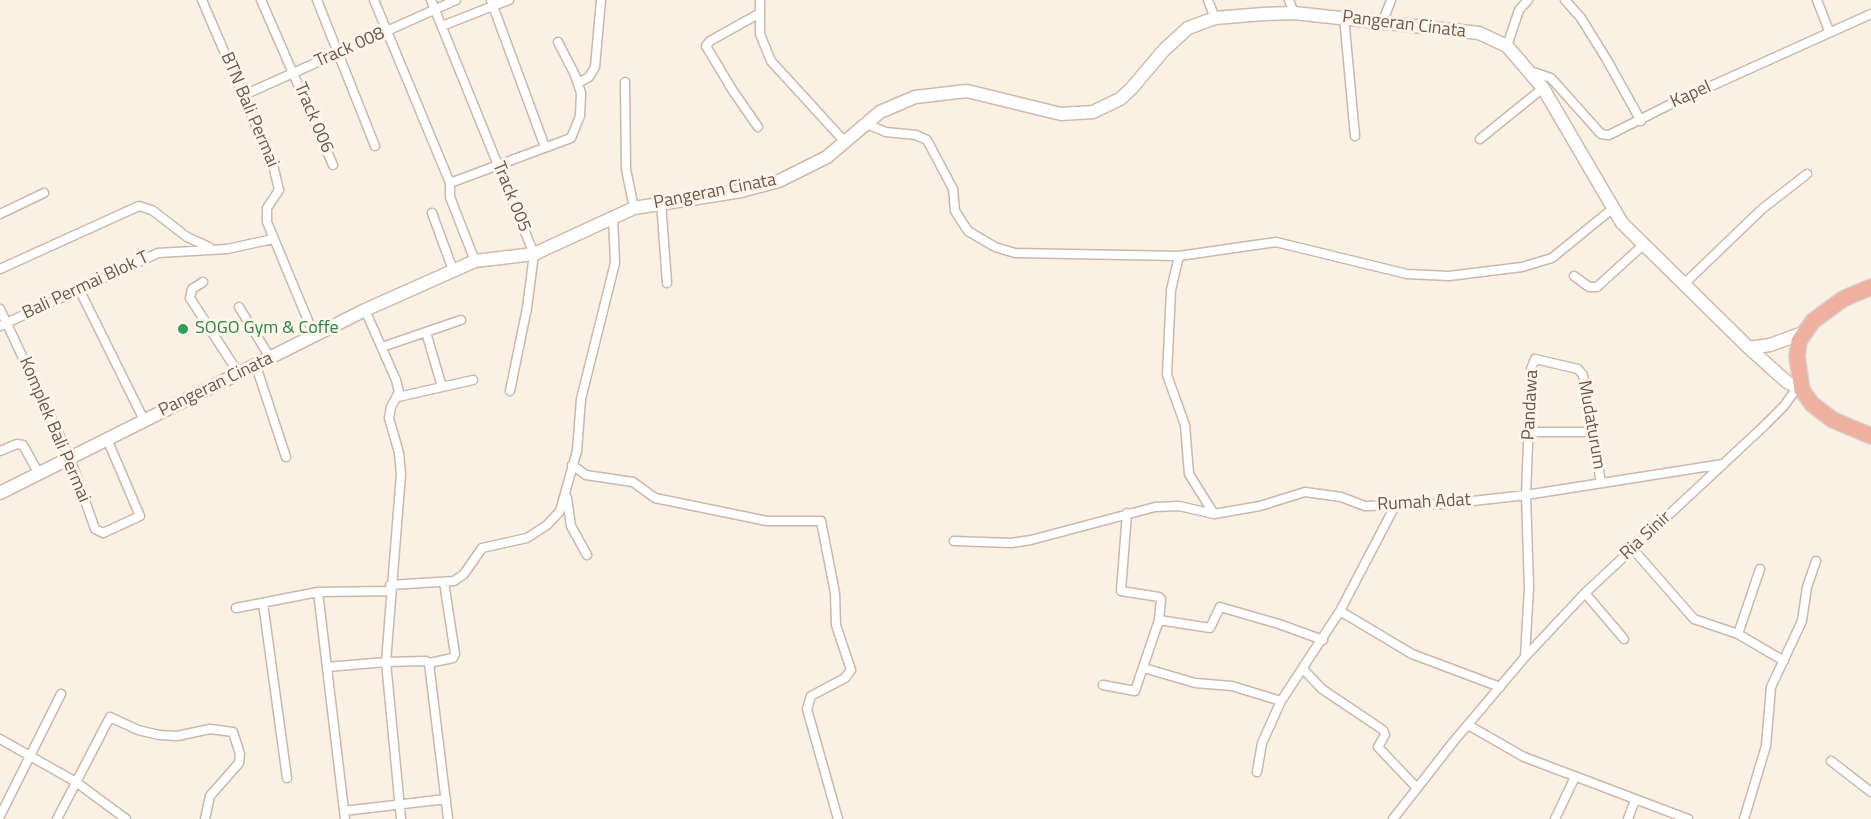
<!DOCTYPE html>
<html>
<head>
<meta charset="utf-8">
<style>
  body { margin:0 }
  canvas { display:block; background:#faf0e4 }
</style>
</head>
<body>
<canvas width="1871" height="819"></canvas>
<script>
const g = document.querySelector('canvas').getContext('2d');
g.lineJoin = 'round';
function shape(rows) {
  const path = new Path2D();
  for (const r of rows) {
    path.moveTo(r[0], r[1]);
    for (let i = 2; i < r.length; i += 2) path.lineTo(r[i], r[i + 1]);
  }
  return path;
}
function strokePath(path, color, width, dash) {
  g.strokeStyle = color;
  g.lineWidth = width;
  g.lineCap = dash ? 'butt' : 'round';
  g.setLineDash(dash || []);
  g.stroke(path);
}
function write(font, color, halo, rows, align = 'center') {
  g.font = font + ' "Titillium Web",sans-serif';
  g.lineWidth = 6;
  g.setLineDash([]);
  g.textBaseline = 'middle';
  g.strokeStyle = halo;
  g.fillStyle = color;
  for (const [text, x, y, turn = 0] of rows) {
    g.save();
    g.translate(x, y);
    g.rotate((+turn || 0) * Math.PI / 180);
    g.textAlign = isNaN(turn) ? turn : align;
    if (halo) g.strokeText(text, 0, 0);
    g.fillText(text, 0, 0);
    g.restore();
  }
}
const street = shape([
  [202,0,273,165,279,190,267,208,267,222,314,335],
  [261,0,333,165],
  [317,0,375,146],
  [374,0,450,183,571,138,580,116,581,93,575,75,558,42],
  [431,0,534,254,527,308,510,391],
  [491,0,493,6,509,0],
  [760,0,760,34,771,61,845,142],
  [1208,0,1215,18],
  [1289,0,1294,13],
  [1565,0,1581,18,1607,60,1641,121],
  [1817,0,1829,31],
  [1344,17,1355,136],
  [1383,21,1391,0],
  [442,26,493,6,545,147],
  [1507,46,1519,10,1528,0],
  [1530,71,1551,78,1601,134,1609,135,1669,105,1871,14],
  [625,82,626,169,634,208],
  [578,83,589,77,595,67,601,0],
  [244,95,456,0],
  [864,123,886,132,916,135,927,140,953,189,955,211,968,231,995,247,1015,253,1179,256],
  [758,127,733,91,706,46,710,41,760,13],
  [1480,139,1543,88],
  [450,183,450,197,475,261],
  [661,202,667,283],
  [432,213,453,270],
  [0,214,44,193],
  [0,269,139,206,152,210,187,237,209,247],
  [1574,276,1589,287,1597,287,1642,246],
  [203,282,192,289,190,298,239,374],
  [1683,285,1762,209,1807,174],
  [79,289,144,420],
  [239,307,271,359],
  [0,309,70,458,95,529,103,533,140,516,107,439],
  [365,310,396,380,399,392,391,407,389,418,399,453,401,474,386,662,401,819],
  [0,326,158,253,227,249,273,239],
  [426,332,442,387],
  [382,347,461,320],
  [256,366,286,457],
  [398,397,473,380],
  [1529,432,1592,432],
  [0,451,17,444,23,445,39,474],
  [572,465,586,475,633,482,655,498,767,521,821,521,835,593,836,625,851,670,845,678,811,696,807,709,838,819],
  [567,498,571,526,587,555],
  [1214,514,1189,474,1185,425,1167,375,1171,290,1179,256,1276,242,1407,274,1449,276,1522,267,1552,258,1612,209],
  [954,541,1011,543,1031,540,1155,507,1179,506,1214,514,1260,506,1305,492,1341,497,1365,506,1446,504,1526,495,1723,464],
  [1632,548,1694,619,1738,634,1784,661],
  [390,585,454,581,464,574,482,548,527,538,547,525,560,511,577,451,581,399,615,263,613,217],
  [318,592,345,819],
  [1585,593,1624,639],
  [263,603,287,778],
  [236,608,318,592,390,591],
  [1340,611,1412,654,1500,687],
  [1159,620,1210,628,1220,607,1279,624,1323,640],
  [1738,634,1760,569],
  [1525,657,1529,587,1526,495,1531,369,1535,359,1578,369,1583,375,1601,483],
  [429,663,453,658,455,654,444,582],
  [327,667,386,662,426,661,429,663,448,819],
  [1144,668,1195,683,1232,686,1281,701],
  [1303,669,1322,689,1383,730,1385,735,1378,747,1417,788],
  [1103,685,1135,691,1159,620,1161,599,1159,597,1121,591,1127,513],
  [1468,725,1524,757,1688,819],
  [0,739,76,782,126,819],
  [1831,761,1871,792],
  [1257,772,1262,743,1281,701,1340,611,1396,504],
  [344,811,446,799],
  [0,816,61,694],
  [57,819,110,717,138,730,159,735,177,736,210,729,233,732,240,754,239,763,210,796,205,819],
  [1393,819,1454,741,1525,657,1585,593,1764,426,1784,406,1796,389],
  [1555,819,1575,777],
  [1628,819,1635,800],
  [1744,819,1766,746,1771,687,1802,621,1807,587,1816,561]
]);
const secondary = shape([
  [1749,348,1770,345,1803,333],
  [0,493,365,310,475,261,534,254,634,208,741,191,779,181,827,157,880,112,915,97,967,91,1061,114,1093,112,1120,99,1131,89,1164,50,1188,28,1215,18,1263,14,1294,13,1479,33,1507,46,1543,88,1622,223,1749,348,1787,382,1802,390]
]);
const highway = shape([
  [1871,287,1843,299,1813,321,1799,341,1797,357,1802,390,1812,404,1833,420,1871,436]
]);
const markers = [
  [183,329,6,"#2e9e5b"]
];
const streetNames = [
  ["Pangeran Cinata",1404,25,7],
  ["Track 008",350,48,-24],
  ["Kapel",1691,95,-24],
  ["BTN Bali Permai",249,110,67],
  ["Track 006",313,118,67],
  ["Pangeran Cinata",715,192,-11],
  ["Track 005",511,197,68],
  ["Bali Permai Blok T",86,286,-25],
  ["Pangeran Cinata",216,385,-26],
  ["Pandawa",1531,405,-87],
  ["Mudaturum",1591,425,80],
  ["Komplek Bali Permai",54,430,67],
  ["Rumah Adat",1424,503,-3],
  ["Ria Sinir",1646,536,-43]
];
const leisureNames = [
  ["SOGO Gym & Coffe",195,329]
];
strokePath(street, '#cab8ab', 11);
strokePath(secondary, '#cfb9ac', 15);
strokePath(highway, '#d7d0cd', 18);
strokePath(street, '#fff', 8);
strokePath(secondary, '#fff', 12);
strokePath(highway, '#efb0a0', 15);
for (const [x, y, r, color] of markers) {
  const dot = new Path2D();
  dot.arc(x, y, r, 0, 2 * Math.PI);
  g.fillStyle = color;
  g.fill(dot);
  strokePath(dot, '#fdf4ea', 2);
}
write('18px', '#70574c', '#fdf4ea', streetNames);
write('18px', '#27864d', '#fdf4ea', leisureNames, 'left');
</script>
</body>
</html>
